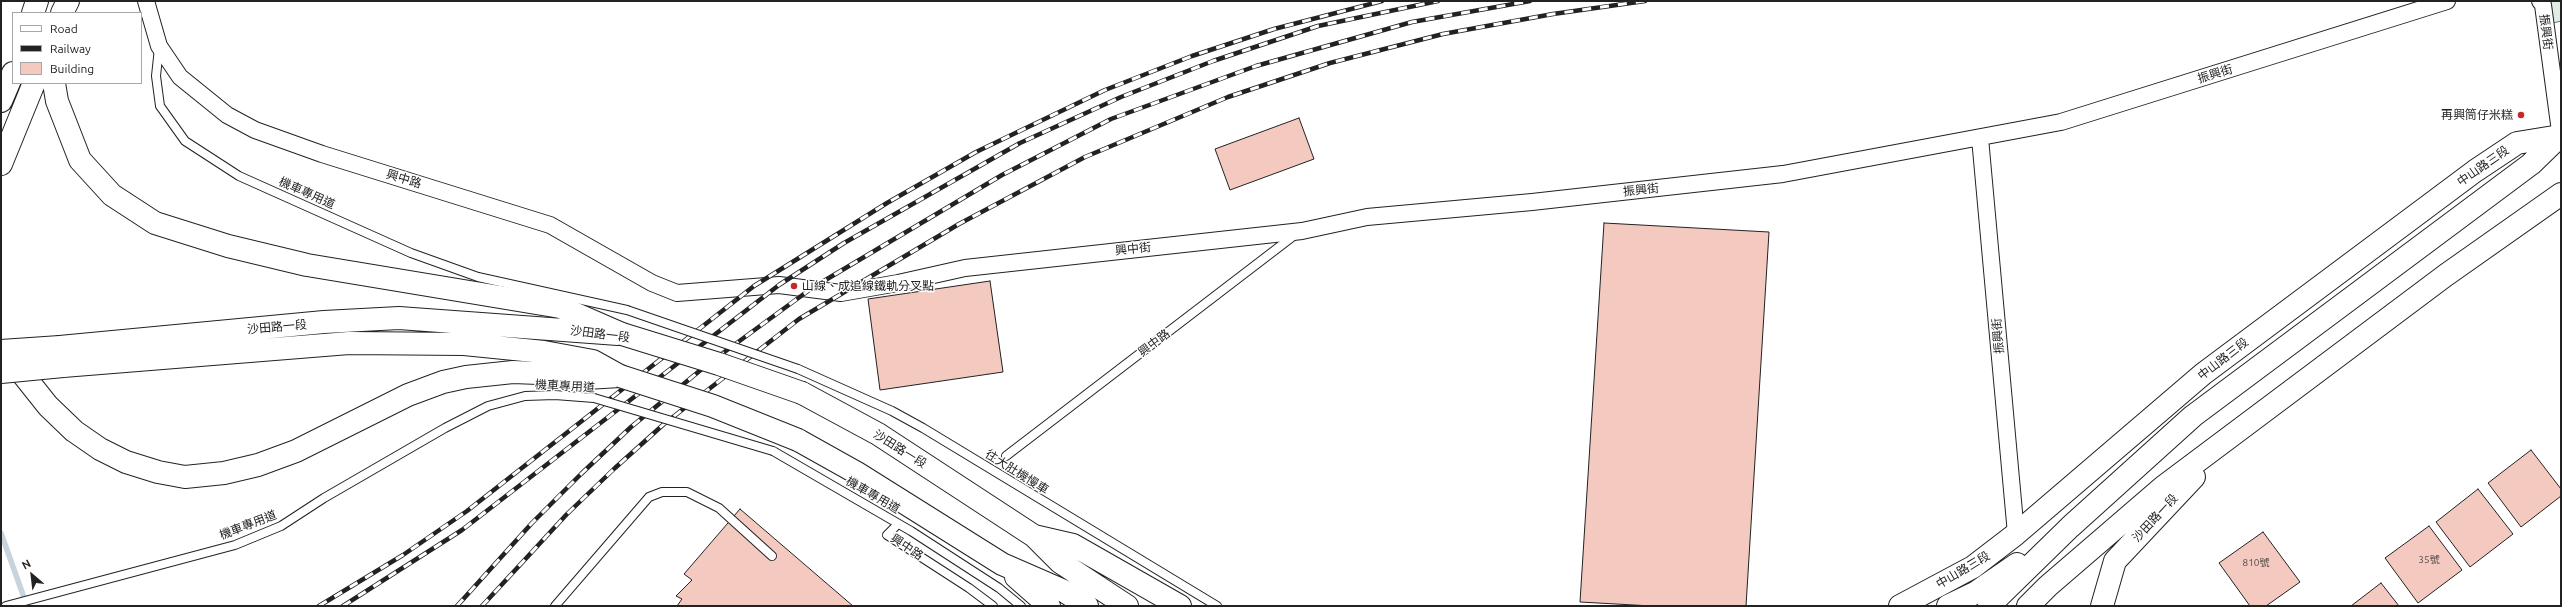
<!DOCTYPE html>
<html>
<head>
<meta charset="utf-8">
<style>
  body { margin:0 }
  #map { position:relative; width:2562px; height:607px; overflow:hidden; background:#fff; font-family:Ubuntu,sans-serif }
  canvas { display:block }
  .frame { position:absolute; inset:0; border:2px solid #222; pointer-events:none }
  .legend { position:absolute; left:12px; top:12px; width:130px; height:72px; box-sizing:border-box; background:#fff; border:1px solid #a7a7a7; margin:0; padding:5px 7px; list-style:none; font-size:12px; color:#222 }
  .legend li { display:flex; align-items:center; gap:8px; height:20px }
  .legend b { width:20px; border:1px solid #a7a7a7 }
  .north { position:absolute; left:12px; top:555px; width:40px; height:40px; -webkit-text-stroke:3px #fff; paint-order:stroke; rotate:332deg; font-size:11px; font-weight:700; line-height:16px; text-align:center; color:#222 }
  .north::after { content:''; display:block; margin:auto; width:14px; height:18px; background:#222; clip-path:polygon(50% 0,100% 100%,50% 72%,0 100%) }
</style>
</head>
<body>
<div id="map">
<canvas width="2562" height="607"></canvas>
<div class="frame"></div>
<ul class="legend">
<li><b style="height:5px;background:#fff"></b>Road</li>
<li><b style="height:5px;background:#222"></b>Railway</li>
<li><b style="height:11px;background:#f3c9c0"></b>Building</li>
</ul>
<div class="north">N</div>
</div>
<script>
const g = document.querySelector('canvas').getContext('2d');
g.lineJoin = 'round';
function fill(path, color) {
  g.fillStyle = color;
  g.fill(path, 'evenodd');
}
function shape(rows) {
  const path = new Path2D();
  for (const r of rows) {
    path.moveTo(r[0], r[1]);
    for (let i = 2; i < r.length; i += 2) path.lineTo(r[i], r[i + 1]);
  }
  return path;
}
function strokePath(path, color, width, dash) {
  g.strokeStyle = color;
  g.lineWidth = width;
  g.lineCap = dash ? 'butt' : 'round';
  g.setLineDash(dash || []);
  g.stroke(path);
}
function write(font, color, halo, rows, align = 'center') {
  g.font = font + ' Ubuntu,"Noto Sans TC",sans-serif';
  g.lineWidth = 3;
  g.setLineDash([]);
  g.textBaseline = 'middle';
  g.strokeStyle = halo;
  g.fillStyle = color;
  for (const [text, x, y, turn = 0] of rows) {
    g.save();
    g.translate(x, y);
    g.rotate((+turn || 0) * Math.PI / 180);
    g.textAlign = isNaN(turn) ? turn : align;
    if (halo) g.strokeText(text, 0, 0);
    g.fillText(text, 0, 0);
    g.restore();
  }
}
const green = shape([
  [2536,1,2561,1,2561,21,2541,26,2536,1]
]);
const stream = shape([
  [1,533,27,606]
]);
const building = shape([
  [1299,118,1314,159,1230,190,1215,149,1299,118],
  [1604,223,1769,232,1746,606,1652,606,1580,602,1604,223],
  [990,281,1003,372,880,390,868,299,990,281],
  [2531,450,2561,489,2561,496,2521,527,2488,483,2531,450],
  [2478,489,2513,534,2470,567,2436,522,2478,489],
  [740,509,853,606,677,606,682,599,676,596,692,580,684,574,740,509],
  [2429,526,2462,570,2418,603,2385,558,2429,526],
  [2263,532,2300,582,2266,606,2250,606,2219,563,2263,532],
  [2381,583,2399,606,2351,606,2381,583]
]);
const lane = shape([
  [159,48,156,76,160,106,185,141,239,176,411,253,478,277,627,310],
  [798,369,892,411,923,428,1217,606],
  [773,451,911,531,999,588,1021,606],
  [1006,456,1296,234],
  [895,527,887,535,969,588,993,606],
  [6,606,235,545,281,526,324,498,445,428,488,406,525,396,555,395,594,398],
  [555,606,649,497,662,492,687,492,719,508,772,556]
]);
const street = shape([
  [146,1,159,46,180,77,227,115,255,130,322,154,550,225,652,283,677,293,779,285,841,293,898,283,965,268,1302,231,1367,217,1532,202,1783,174,2061,122,2447,1],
  [2540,1,2543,5,2561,139],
  [1980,138,2016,534]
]);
const primary = shape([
  [60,347,324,322,399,318,618,334],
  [63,366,349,343,464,344,544,352,593,361,620,376],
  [802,393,878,434,1034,536,1060,562,1127,606],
  [798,440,857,473,1002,564,1064,591,1087,606],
  [1034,536,1073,545,1180,606],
  [1016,577,1049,606],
  [1900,606,1973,567,2016,534,2203,374,2475,171,2517,143,2560,136],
  [1948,606,1975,593,2017,564],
  [1989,606,2070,527,2193,416,2531,164,2561,135],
  [2028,606,2048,586,2163,487,2446,275,2561,194],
  [2102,606,2115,561,2194,477]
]);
const highway = shape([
  [33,13,37,1],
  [62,13,68,1],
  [54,83,57,101,80,160,112,195,155,223,228,246,307,265,560,307,622,334],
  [1,101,13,73],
  [1,164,34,83],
  [9,357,48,406,74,431,100,449,126,462,158,472,185,477,224,473,258,465,296,451,408,395,443,382,466,377,513,372,564,374,586,378,620,376]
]);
const rail = shape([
  [319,606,403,555,467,511,754,286,887,203,976,152,1105,90,1192,56,1274,29,1382,1],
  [343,606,462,530,779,285,844,243,1020,143,1121,97,1213,61,1318,26,1438,1],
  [457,606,532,523,581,474,631,427,708,364,812,288,1002,175,1111,119,1256,66,1412,22,1530,1],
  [482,606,567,514,615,468,664,424,799,319,959,224,1085,157,1228,97,1330,63,1443,34,1553,14,1645,1]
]);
const laneBridge = shape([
  [627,310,798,369],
  [594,398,773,451]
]);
const primaryBridge = shape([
  [622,334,719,364,802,393],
  [1,351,60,347],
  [1,372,63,366],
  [620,376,713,406,798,440]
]);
const markers = [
  [2521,115,4,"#c62828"],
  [794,286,4,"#c62828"]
];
const numberNames = [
  ["35號",2429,560],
  ["810號",2256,563]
];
const streetNames = [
  ["振興街",2546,32,83],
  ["振興街",2215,74,-17],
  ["中山路三段",2483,166,-35],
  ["興中路",404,179,17],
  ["振興街",1641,190,-6],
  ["機車專用道",307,193,24],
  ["興中街",1133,249,-6],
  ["沙田路一段",277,327,-5],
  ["沙田路一段",600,334,7],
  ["振興街",1998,336,-95],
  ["興中路",1154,343,-37],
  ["中山路三段",2223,359,-38],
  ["機車專用道",565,386,3],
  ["沙田路一段",900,449,32],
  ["往大肚機慢車",1017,472,32],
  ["機車專用道",873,495,30],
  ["沙田路一段",2155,518,-47],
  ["機車專用道",248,525,-21],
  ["興中路",907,547,34],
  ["中山路三段",1963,570,-31]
];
const poiNames = [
  ["再興筒仔米糕",2513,115],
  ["山線、成追線鐵軌分叉點",802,286,"left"]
];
fill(green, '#e0efe3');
strokePath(green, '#6f6f6f', 1);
strokePath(stream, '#c7d3dd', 5.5);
fill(building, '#f3c9c0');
strokePath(building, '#222', 1);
strokePath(lane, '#222', 10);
strokePath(street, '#222', 18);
strokePath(primary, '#222', 24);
strokePath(highway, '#222', 24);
strokePath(lane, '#fff', 8);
strokePath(street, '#fff', 16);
strokePath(primary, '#fff', 22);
strokePath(highway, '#fff', 22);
strokePath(rail, '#222', 4.5);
strokePath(rail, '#fff', 3, [9]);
strokePath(laneBridge, '#222', 10, []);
strokePath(primaryBridge, '#222', 24, []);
strokePath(laneBridge, '#fff', 8);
strokePath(primaryBridge, '#fff', 22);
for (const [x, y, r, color] of markers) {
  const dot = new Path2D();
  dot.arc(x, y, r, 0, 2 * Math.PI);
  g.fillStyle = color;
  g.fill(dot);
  strokePath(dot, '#fff', 1.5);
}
write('10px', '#564c4a', null, numberNames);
write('12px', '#222', '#fff', streetNames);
write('12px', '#222', '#fff', poiNames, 'right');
</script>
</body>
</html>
